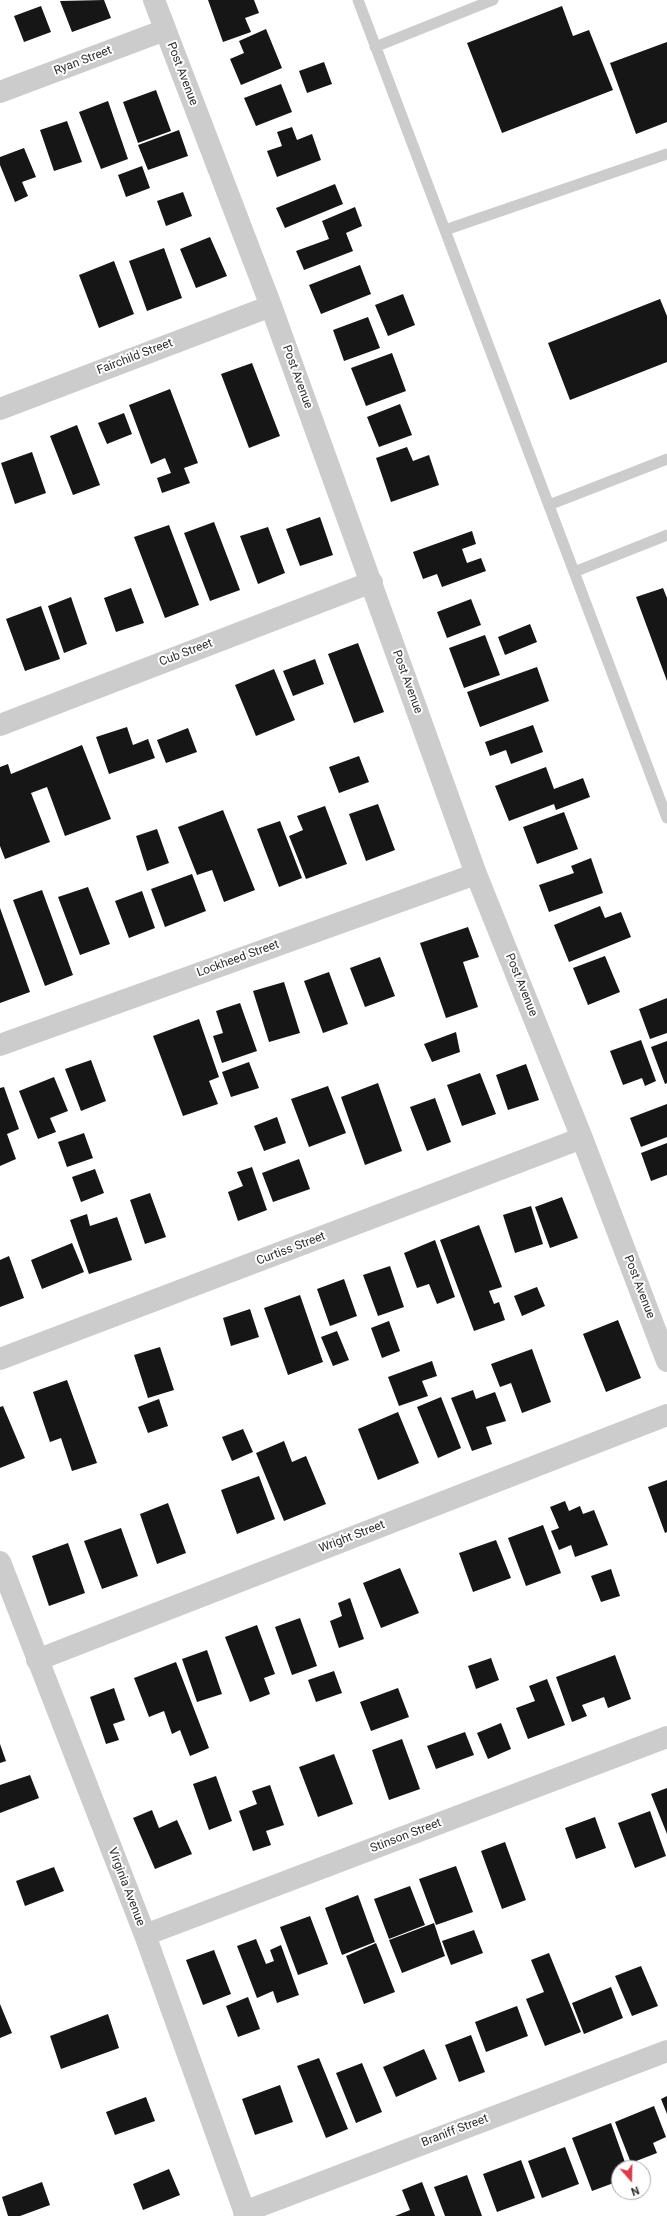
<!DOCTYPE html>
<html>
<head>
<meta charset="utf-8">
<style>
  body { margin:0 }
  #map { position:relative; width:667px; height:2216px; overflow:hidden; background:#fff; font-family:Roboto,sans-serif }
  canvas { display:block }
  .north { position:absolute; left:611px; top:2160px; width:40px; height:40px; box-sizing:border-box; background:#fff; border:1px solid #acacac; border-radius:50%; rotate:160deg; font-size:11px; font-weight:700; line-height:16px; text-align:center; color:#2f2f2f }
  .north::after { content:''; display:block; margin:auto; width:14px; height:18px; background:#dc3b4b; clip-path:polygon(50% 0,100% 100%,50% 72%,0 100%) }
</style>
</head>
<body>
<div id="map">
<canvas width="667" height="2216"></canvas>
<div class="north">N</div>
</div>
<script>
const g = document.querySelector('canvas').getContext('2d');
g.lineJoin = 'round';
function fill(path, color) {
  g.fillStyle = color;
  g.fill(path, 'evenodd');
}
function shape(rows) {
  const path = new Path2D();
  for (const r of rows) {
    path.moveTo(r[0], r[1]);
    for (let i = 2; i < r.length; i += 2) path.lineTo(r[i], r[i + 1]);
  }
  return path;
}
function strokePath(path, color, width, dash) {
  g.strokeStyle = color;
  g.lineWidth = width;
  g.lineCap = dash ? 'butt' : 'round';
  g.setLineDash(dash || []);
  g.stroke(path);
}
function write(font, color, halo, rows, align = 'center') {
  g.font = font + ' Roboto,sans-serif';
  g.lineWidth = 4;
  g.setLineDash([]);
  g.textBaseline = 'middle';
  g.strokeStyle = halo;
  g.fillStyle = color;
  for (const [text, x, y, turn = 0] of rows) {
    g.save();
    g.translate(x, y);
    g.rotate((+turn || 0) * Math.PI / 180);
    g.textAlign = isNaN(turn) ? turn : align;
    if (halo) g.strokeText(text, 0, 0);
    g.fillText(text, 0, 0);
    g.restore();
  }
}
const building = shape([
  [104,0,111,18,72,32,60,1],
  [208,0,254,0,259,13,245,18,251,32,223,42],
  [41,6,51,32,24,42,14,16],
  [562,6,573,36,589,30,613,90,502,133,467,43],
  [266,29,282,68,241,85,230,59,244,53,239,41],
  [667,42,667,122,636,134,610,63],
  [324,62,332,84,307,93,299,71],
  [281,84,292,112,256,126,244,98],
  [156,90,171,131,138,143,123,102],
  [108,101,128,159,101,169,79,112],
  [67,121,82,162,54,171,40,130],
  [292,127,297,140,312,134,321,160,277,177,267,151,282,146,277,132],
  [179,130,188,156,148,170,138,145],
  [24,148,36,177,22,182,28,196,15,202,0,165,0,157],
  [142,166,150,188,126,197,118,175],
  [335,184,343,204,285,228,276,208],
  [183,192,192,216,166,226,157,201],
  [355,207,362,226,346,233,353,251,304,270,296,251,329,239,322,221],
  [210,237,227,276,196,288,180,249],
  [164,248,182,298,147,311,129,261],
  [114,261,134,314,99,328,79,275],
  [360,265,371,294,321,314,309,285],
  [403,294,415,325,388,336,375,305],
  [660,299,667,316,667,362,570,400,548,343],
  [368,317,380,348,344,361,333,330],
  [392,353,406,391,366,406,351,368],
  [252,363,280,436,249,448,221,374],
  [170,389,198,463,184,468,190,483,162,493,157,478,171,473,165,458,151,464,129,405],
  [400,404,412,435,379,447,367,417],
  [124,413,132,434,107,444,98,423],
  [77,425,100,485,73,495,50,436],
  [407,447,413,461,429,455,439,485,391,502,376,458],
  [32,452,46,493,15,504,1,463],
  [320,517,333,555,300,566,286,529],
  [214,522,240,590,210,601,184,533],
  [169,525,199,605,165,618,134,537],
  [268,527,285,573,258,584,240,536],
  [472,531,476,544,462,549,467,563,481,558,486,571,442,587,437,574,423,579,413,552],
  [131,588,144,623,116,632,104,598],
  [663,588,667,598,667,681,636,597],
  [71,597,87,644,64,653,48,606],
  [471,599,481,625,447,638,437,612],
  [41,606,60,659,25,671,6,619],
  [530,624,537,642,505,655,498,637],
  [485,635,500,675,464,688,449,648],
  [358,643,384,712,354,723,328,654],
  [315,659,324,684,293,696,283,671],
  [537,667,549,701,480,727,467,692],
  [274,669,295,720,256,736,235,685],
  [533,725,543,752,511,764,506,750,490,756,485,742],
  [127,727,133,745,148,739,155,758,109,774,96,737],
  [188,728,197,752,166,763,157,740],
  [82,745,111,819,65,836,47,787,31,793,50,842,5,859,0,846,0,767,8,764,11,774],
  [359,756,369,782,339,793,329,767],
  [546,767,554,789,583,778,590,797,556,810,554,804,509,821,495,786],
  [378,804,395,850,366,861,349,814],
  [325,806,347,864,306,879,289,836,303,830,297,816],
  [223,810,255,890,224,902,212,870,197,875,178,827],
  [564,812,578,849,537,864,523,827],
  [280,821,302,878,279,887,257,829],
  [157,829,169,863,147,871,136,836],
  [591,858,603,893,549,912,539,885,574,873,571,866],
  [192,874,206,911,165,927,151,889],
  [88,887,110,944,80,955,58,897],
  [42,890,73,975,45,986,13,900],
  [142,891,155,928,129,938,115,901],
  [600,906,605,918,621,912,631,937,569,962,554,925],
  [0,908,30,992,0,1003],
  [468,927,479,957,463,962,478,1007,446,1018,420,943],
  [605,956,620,992,588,1005,573,968],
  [380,957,395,996,365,1007,350,968],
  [329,972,348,1024,323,1033,304,981],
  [284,982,300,1033,269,1042,253,991],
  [667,998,667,1033,650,1039,639,1009],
  [240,1003,257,1051,222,1063,213,1036,223,1033,216,1011],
  [199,1019,219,1077,209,1081,218,1104,183,1116,153,1036],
  [456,1032,460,1052,432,1062,424,1044],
  [641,1040,656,1081,645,1086,642,1078,623,1085,610,1051],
  [667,1041,667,1083,665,1084,651,1047],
  [91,1060,106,1101,81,1111,65,1069],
  [249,1062,259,1088,231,1097,222,1072],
  [526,1064,539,1100,508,1110,496,1075],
  [480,1073,496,1114,462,1126,447,1085],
  [54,1077,68,1111,50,1118,56,1132,38,1139,19,1091],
  [378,1083,402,1151,365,1165,341,1097],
  [328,1086,346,1133,309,1147,291,1099],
  [4,1087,19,1129,7,1134,16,1159,0,1166,0,1088],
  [435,1098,451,1142,427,1151,410,1107],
  [667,1104,667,1137,641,1147,630,1118],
  [277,1117,286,1143,264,1151,254,1126],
  [84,1133,93,1158,67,1167,58,1142],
  [667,1143,667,1175,651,1181,641,1153],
  [299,1159,310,1189,273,1202,262,1173],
  [252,1167,267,1210,238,1221,228,1192,243,1186,237,1172],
  [95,1169,104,1193,81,1202,72,1177],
  [150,1193,166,1237,145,1244,130,1200],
  [562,1197,578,1238,550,1248,535,1207],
  [531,1206,543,1244,515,1253,503,1215],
  [87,1214,90,1226,117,1217,132,1260,89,1274,70,1220],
  [479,1225,502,1287,489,1291,494,1304,499,1302,505,1320,474,1331,440,1240],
  [435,1240,455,1297,437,1304,429,1284,417,1288,404,1253],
  [72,1243,84,1272,42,1289,31,1260],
  [9,1256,24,1298,0,1307,0,1260],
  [390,1266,404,1307,378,1316,363,1275],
  [344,1279,357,1316,330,1326,317,1289],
  [537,1287,545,1306,522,1316,514,1296],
  [300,1295,323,1362,288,1375,264,1308],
  [250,1309,259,1337,231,1346,223,1318],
  [618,1320,641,1378,606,1392,583,1334],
  [389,1321,400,1351,382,1358,371,1328],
  [337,1331,349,1360,333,1366,321,1337],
  [160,1347,174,1390,148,1398,134,1355],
  [532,1349,551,1402,522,1413,511,1383,500,1387,491,1364],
  [432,1361,437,1376,422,1381,428,1396,399,1406,388,1377],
  [67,1380,97,1463,72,1471,61,1438,50,1442,33,1392],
  [473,1390,476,1399,495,1392,506,1421,486,1427,492,1444,472,1451,451,1398],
  [441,1397,461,1448,438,1458,417,1407],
  [159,1399,168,1426,148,1433,138,1407],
  [3,1406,25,1458,0,1468,0,1407],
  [398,1412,419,1463,378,1480,358,1429],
  [243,1429,253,1452,232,1461,222,1437],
  [284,1441,292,1462,306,1456,326,1504,284,1521,256,1453],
  [259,1476,275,1519,237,1534,221,1490],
  [667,1480,667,1532,665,1533,648,1487],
  [565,1501,569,1511,580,1506,583,1514,594,1510,608,1545,575,1557,571,1545,559,1550,551,1531,559,1528,550,1507],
  [168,1503,186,1553,157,1564,140,1514],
  [543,1525,561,1573,526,1586,508,1538],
  [121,1528,138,1576,102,1589,84,1541],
  [496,1540,511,1578,473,1592,459,1553],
  [68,1543,85,1593,49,1606,32,1556],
  [400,1568,419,1613,381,1628,363,1583],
  [611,1569,620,1596,601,1602,591,1576],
  [350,1598,364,1639,339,1648,330,1621,342,1616,338,1603],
  [300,1618,317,1666,292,1675,275,1627],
  [257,1625,275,1674,264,1678,270,1694,250,1702,225,1637],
  [207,1650,222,1694,197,1702,182,1659],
  [615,1655,631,1699,608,1708,604,1697,582,1705,587,1716,572,1722,556,1677],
  [491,1658,499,1680,476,1689,468,1666],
  [176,1662,209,1748,190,1756,180,1730,172,1734,164,1711,149,1717,134,1678],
  [334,1671,342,1693,316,1702,308,1680],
  [547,1679,565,1725,528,1739,516,1708,535,1701,529,1686],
  [114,1688,125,1720,113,1724,119,1740,106,1744,90,1697],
  [398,1688,409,1717,371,1731,360,1702],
  [501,1723,511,1749,488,1759,477,1733],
  [465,1732,474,1755,436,1769,427,1746],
  [402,1739,420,1789,389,1800,372,1750],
  [0,1744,6,1761,0,1763],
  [334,1754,353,1804,318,1817,299,1767],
  [30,1775,39,1798,0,1813,0,1785],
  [216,1776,232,1821,209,1830,193,1784],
  [270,1785,284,1825,266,1831,271,1845,253,1851,239,1811,257,1804,252,1791],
  [667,1788,667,1834,651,1794],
  [152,1810,159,1828,177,1820,192,1854,155,1869,133,1818],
  [650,1811,666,1856,635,1868,618,1823],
  [595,1817,606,1848,576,1859,565,1828],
  [505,1842,526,1900,502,1909,481,1851],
  [456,1866,473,1912,436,1925,419,1879],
  [54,1867,64,1891,25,1906,16,1881],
  [410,1886,425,1925,389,1939,374,1899],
  [358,1895,375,1942,342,1955,325,1908],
  [310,1916,328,1964,298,1975,280,1927],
  [434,1923,445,1956,402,1973,389,1940],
  [474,1930,483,1953,451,1965,442,1941],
  [256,1939,266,1964,274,1961,270,1950,281,1945,299,1995,277,2003,273,1991,257,1998,237,1946],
  [376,1943,395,1992,364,2004,346,1956],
  [214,1950,231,1994,203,2005,186,1960],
  [549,1953,581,2032,545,2046,526,1999,544,1992,531,1960],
  [641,1966,658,2006,632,2016,615,1976],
  [611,1987,623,2018,584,2034,572,2003],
  [248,1997,260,2029,238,2037,226,2006],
  [0,2004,12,2033,0,2038],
  [517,2006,528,2036,486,2052,475,2022],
  [108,2014,119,2048,61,2069,50,2036],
  [471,2035,485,2072,459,2082,445,2045],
  [424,2049,437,2079,396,2097,383,2067],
  [319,2058,348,2129,326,2138,297,2066],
  [362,2063,382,2112,356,2123,336,2073],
  [280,2085,293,2122,255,2135,242,2099],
  [667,2096,667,2114,661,2099],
  [146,2097,155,2121,115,2135,106,2112],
  [654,2106,666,2137,653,2143,657,2153,631,2163,615,2122],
  [611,2123,627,2168,619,2168,619,2181,592,2191,572,2138],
  [565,2147,579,2184,542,2198,528,2161],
  [521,2160,535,2198,497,2212,483,2174],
  [169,2169,180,2195,143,2210,133,2184],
  [467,2175,482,2216,445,2216,434,2187],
  [42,2182,50,2205,20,2216,8,2216,2,2197],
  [422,2182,435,2216,395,2216,410,2210,402,2190]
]);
const lane = shape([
  [358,0,667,818],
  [375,47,493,0],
  [445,230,667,154],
  [549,505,667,459],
  [574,572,667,535]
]);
const street = shape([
  [154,0,271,306,476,874,582,1138,667,1361],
  [0,92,165,30],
  [0,409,271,306],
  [0,725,372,582],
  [0,1045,476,874],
  [0,1359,582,1138],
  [0,1562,145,1935,246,2216],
  [37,1660,667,1415],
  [145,1935,667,1737],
  [244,2212,667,2051]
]);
const streetNames = [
  ["Ryan Street",83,61,-21],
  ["Post Avenue",182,74,69],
  ["Fairchild Street",135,357,-21],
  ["Post Avenue",297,377,70],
  ["Cub Street",186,653,-21],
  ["Post Avenue",407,682,70],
  ["Lockheed Street",238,959,-20],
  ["Post Avenue",521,985,68],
  ["Curtiss Street",291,1249,-21],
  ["Post Avenue",639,1287,69],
  ["Wright Street",352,1537,-21],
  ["Stinson Street",406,1836,-21],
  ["Virginia Avenue",126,1887,69],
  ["Braniff Street",455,2131,-21]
];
fill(building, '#161616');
strokePath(lane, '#ccc', 11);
strokePath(street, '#ccc', 22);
write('12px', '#2f2f2f', '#fff', streetNames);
</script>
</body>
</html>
